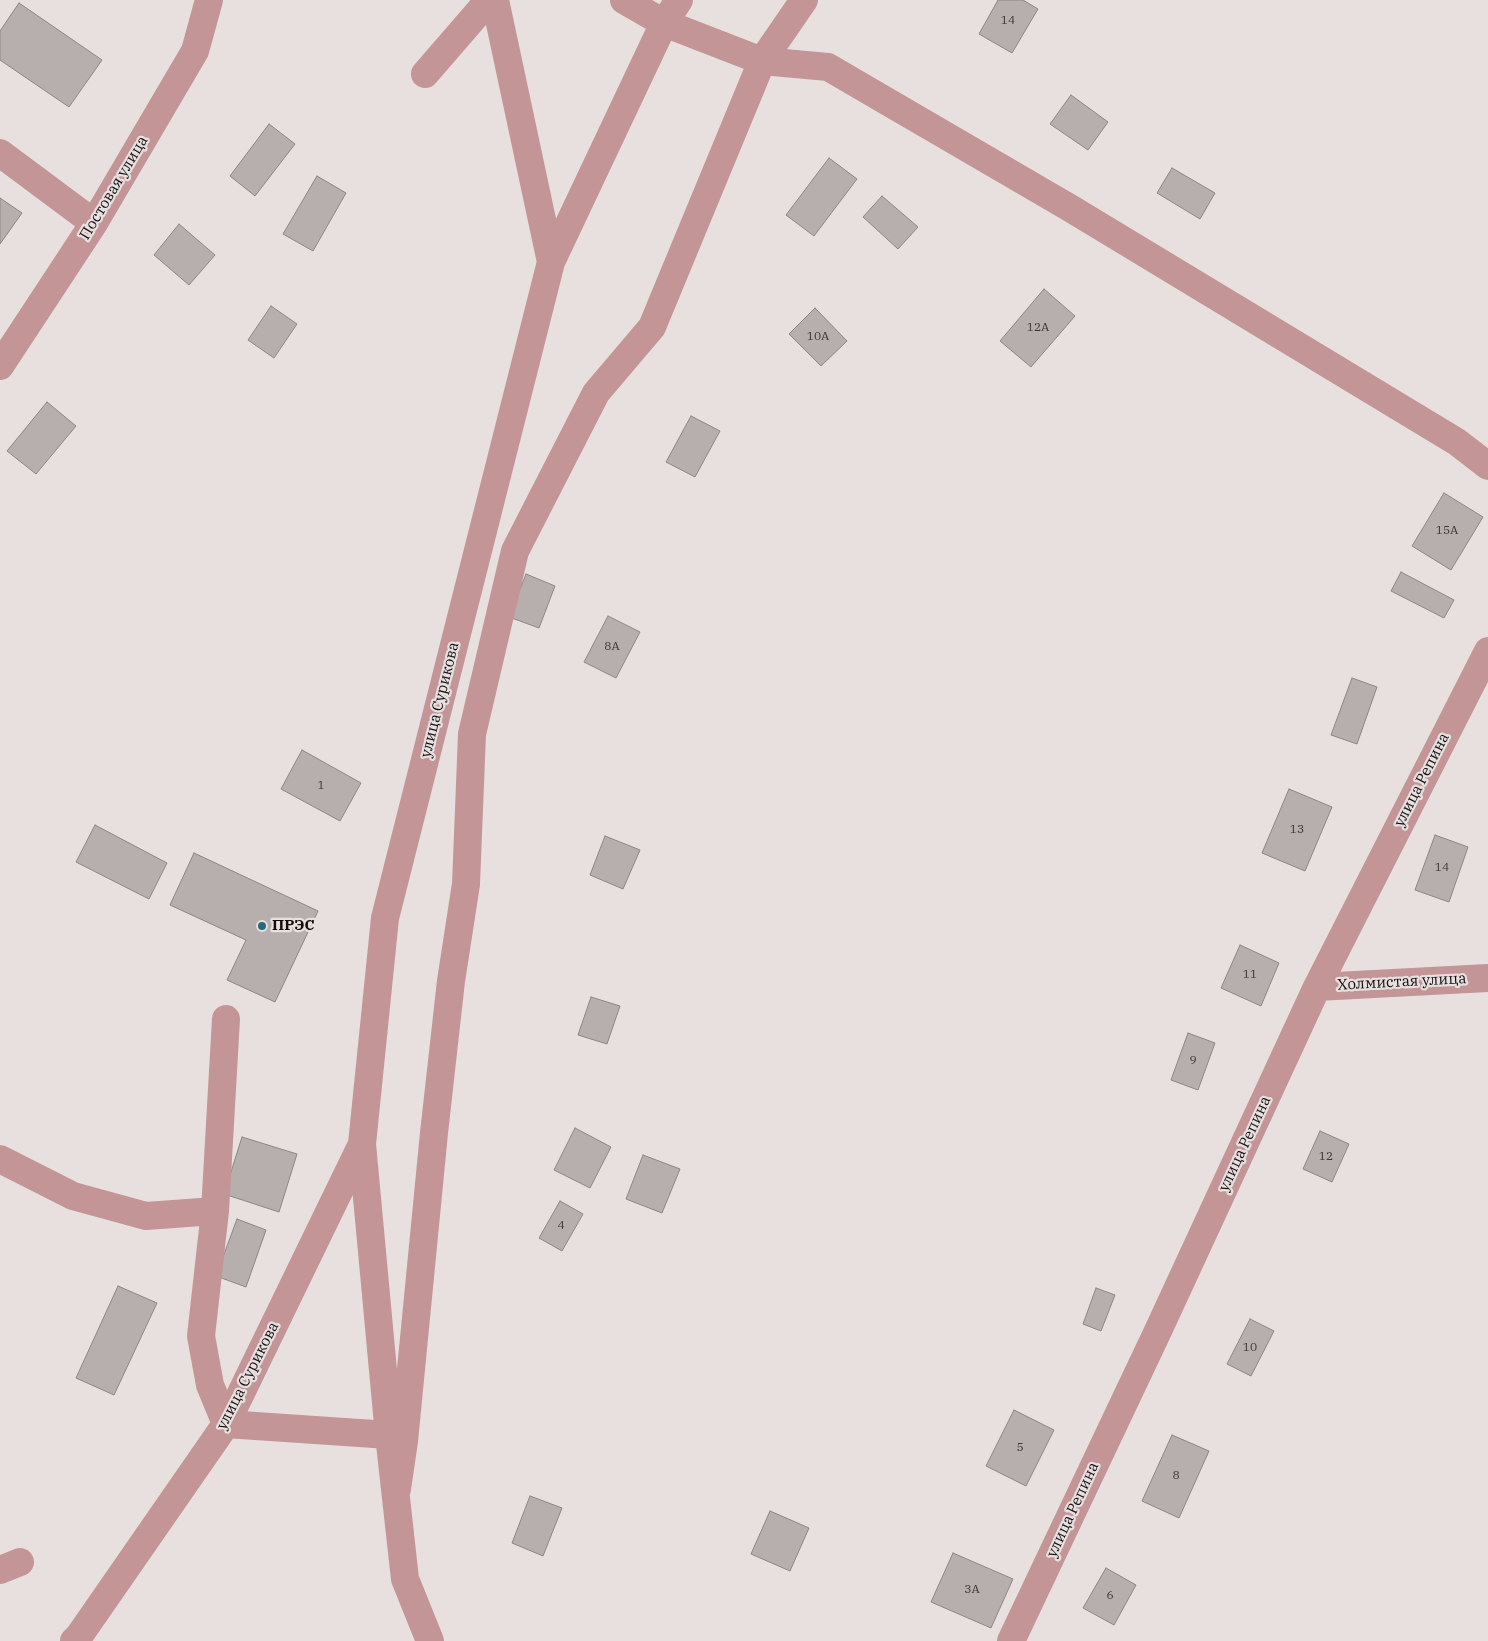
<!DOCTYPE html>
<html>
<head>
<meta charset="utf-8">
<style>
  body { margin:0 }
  canvas { display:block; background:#e8dfdf }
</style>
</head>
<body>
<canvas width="1488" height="1641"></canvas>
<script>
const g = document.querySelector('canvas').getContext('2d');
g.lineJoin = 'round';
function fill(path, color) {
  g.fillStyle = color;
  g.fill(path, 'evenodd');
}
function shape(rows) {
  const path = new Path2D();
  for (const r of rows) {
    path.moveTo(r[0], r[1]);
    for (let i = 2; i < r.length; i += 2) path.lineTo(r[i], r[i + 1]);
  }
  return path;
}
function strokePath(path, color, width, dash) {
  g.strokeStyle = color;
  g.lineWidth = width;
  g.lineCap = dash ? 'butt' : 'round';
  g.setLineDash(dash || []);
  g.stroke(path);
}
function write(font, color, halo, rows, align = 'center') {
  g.font = font + ' "IBM Plex Serif",serif';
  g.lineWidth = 4.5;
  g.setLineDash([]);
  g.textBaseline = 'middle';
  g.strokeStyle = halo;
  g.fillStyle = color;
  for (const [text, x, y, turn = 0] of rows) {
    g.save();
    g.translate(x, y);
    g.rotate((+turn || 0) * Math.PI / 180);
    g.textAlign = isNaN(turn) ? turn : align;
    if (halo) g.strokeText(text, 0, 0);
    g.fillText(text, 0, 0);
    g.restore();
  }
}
const building = shape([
  [998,0,1023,0,1038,9,1012,53,979,34,998,0],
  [19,3,102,60,69,107,0,60,0,31,19,3],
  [1071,95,1108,122,1088,150,1050,124,1071,95],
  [269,124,295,144,255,196,230,176,269,124],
  [829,158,857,179,814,236,786,215,829,158],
  [1172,168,1215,193,1200,219,1157,193,1172,168],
  [317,176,346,193,313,251,283,234,317,176],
  [882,196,918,227,898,249,863,217,882,196],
  [0,198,22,213,0,244,0,198],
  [179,224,215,255,189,285,154,255,179,224],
  [1044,289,1075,316,1031,367,1000,341,1044,289],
  [271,306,297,324,274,358,248,340,271,306],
  [815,308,847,341,821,366,789,334,815,308],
  [47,402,76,426,36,474,7,451,47,402],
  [691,416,720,431,695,477,666,462,691,416],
  [1444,493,1483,517,1451,570,1412,546,1444,493],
  [1401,572,1454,600,1444,618,1391,591,1401,572],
  [526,574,555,586,539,628,509,617,526,574],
  [608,616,640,632,616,678,584,662,608,616],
  [1352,678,1377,687,1357,744,1331,735,1352,678],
  [302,750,361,783,340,821,281,789,302,750],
  [1289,789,1332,807,1305,871,1262,853,1289,789],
  [95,825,167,863,149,899,76,862,95,825],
  [1435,835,1468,847,1449,902,1415,890,1435,835],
  [605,836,640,850,623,889,590,875,605,836],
  [194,853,318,911,275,1002,227,980,246,940,170,905,194,853],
  [1240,945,1279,963,1261,1006,1221,988,1240,945],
  [591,997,620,1006,607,1044,578,1035,591,997],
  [1188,1033,1215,1043,1198,1090,1171,1080,1188,1033],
  [575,1128,611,1147,590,1188,554,1170,575,1128],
  [1320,1131,1349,1144,1332,1182,1303,1169,1320,1131],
  [242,1137,297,1154,279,1212,224,1194,242,1137],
  [643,1155,680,1169,662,1213,626,1199,643,1155],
  [560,1201,583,1214,562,1251,539,1238,560,1201],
  [237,1219,266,1230,246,1287,216,1276,237,1219],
  [118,1286,157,1303,114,1395,76,1378,118,1286],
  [1096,1288,1115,1295,1101,1331,1083,1324,1096,1288],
  [1250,1319,1274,1331,1251,1376,1227,1364,1250,1319],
  [1014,1410,1054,1430,1026,1486,986,1466,1014,1410],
  [1172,1435,1209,1451,1179,1518,1142,1501,1172,1435],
  [530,1496,562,1508,543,1556,512,1543,530,1496],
  [770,1511,809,1528,790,1571,751,1554,770,1511],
  [953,1553,1013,1579,991,1628,931,1602,953,1553],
  [1106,1568,1136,1585,1114,1625,1083,1608,1106,1568]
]);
const minor = shape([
  [495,0,551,262,664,23,762,61,804,0],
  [624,0,664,23,679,0],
  [425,74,489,0],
  [0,153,94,223],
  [0,366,94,223,195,51,209,0],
  [1317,987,1488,978],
  [226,1019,215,1211,201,1336,210,1385,226,1424,389,1435],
  [0,1159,73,1196,146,1216,215,1211],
  [397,1489,404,1441,434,1133,451,981,466,884,472,734,515,551,596,393,652,327,762,61,828,67,1070,208,1457,442,1488,466],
  [0,1570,20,1562],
  [74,1641,79,1636,226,1424,362,1144],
  [430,1641,405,1579,389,1435,362,1144,385,918,551,262],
  [1011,1641,1157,1333,1317,987,1488,651]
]);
const markers = [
  [262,926,5,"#256a7a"]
];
const numberNames = [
  ["14",1008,21],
  ["12А",1038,328],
  ["10А",818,337],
  ["15А",1447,531],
  ["8А",612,647],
  ["1",321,786],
  ["13",1297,830],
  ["14",1442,868],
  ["11",1250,975],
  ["9",1193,1061],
  ["12",1326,1157],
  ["4",561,1226],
  ["10",1250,1348],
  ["5",1020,1448],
  ["8",1176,1476],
  ["3А",972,1590],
  ["6",1110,1596]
];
const streetNames = [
  ["Постовая улица",114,188,-59],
  ["улица Сурикова",440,700,-76],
  ["улица Репина",1422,780,-63],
  ["Холмистая улица",1402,982,-3],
  ["улица Репина",1245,1144,-65],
  ["улица Сурикова",248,1376,-63],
  ["улица Репина",1073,1510,-65]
];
const poiNames = [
  ["ПРЭС",272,926]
];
fill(building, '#b7aeae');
strokePath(building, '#8e8585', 1);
strokePath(minor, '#c49596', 28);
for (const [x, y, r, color] of markers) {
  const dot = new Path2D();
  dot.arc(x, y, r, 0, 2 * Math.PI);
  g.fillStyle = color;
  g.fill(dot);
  strokePath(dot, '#e8dfdf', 2);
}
write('12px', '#3a3637', null, numberNames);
write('15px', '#110e0f', '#e8dfdf', streetNames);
write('bold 15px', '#110e0f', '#e8dfdf', poiNames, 'left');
</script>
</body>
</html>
